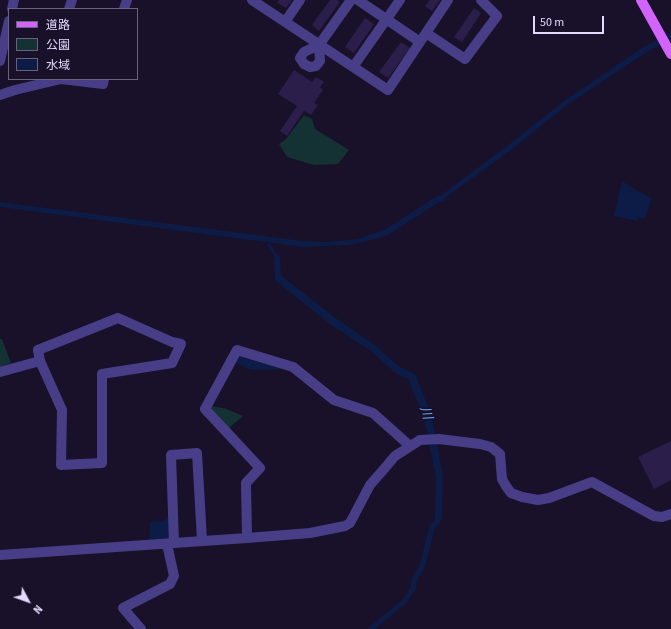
<!DOCTYPE html>
<html>
<head>
<meta charset="utf-8">
<style>
  body { margin:0 }
  #map { position:relative; width:671px; height:629px; overflow:hidden; background:#181129; font-family:"Source Sans 3","Noto Sans JP",sans-serif }
  canvas { display:block }
  .legend { position:absolute; left:8px; top:8px; width:130px; height:72px; box-sizing:border-box; background:#181129; border:1px solid #69617e; margin:0; padding:5px 7px; list-style:none; font-size:12px; color:#e2dafe }
  .legend li { display:flex; align-items:center; gap:8px; height:20px }
  .legend b { width:20px; border:1px solid #69617e }
  .north { position:absolute; left:8px; top:581px; width:40px; height:40px; -webkit-text-stroke:3px #181129; paint-order:stroke; rotate:131deg; font-size:11px; font-weight:700; line-height:16px; text-align:center; color:#e2dafe }
  .north::after { content:''; display:block; margin:auto; width:14px; height:18px; background:#e2dafe; clip-path:polygon(50% 0,100% 100%,50% 72%,0 100%) }
  .scale { position:absolute; left:533px; top:16px; width:71px; height:18px; box-sizing:border-box; border:2px solid #e2dafe; border-top:0; padding-left:5px; font-size:12px; line-height:14px; white-space:nowrap; color:#e2dafe; -webkit-text-stroke:3px #181129; paint-order:stroke }
</style>
</head>
<body>
<div id="map">
<canvas width="671" height="629"></canvas>
<ul class="legend">
<li><b style="height:5px;background:#d264fb"></b>道路</li>
<li><b style="height:11px;background:#143133"></b>公園</li>
<li><b style="height:11px;background:#0c1c47"></b>水域</li>
</ul>
<div class="north">N</div>
<div class="scale">50 m</div>
</div>
<script>
const g = document.querySelector('canvas').getContext('2d');
g.lineJoin = 'round';
function fill(path, color) {
  g.fillStyle = color;
  g.fill(path, 'evenodd');
}
function shape(rows) {
  const path = new Path2D();
  for (const r of rows) {
    path.moveTo(r[0], r[1]);
    for (let i = 2; i < r.length; i += 2) path.lineTo(r[i], r[i + 1]);
  }
  return path;
}
function strokePath(path, color, width, dash) {
  g.strokeStyle = color;
  g.lineWidth = width;
  g.lineCap = dash ? 'butt' : 'round';
  g.setLineDash(dash || []);
  g.stroke(path);
}
function write(font, color, halo, rows, align = 'center') {
  g.font = font + ' "Source Sans 3","Noto Sans JP",sans-serif';
  g.lineWidth = 4;
  g.setLineDash([]);
  g.textBaseline = 'middle';
  g.strokeStyle = halo;
  g.fillStyle = color;
  for (const [text, x, y, turn = 0] of rows) {
    g.save();
    g.translate(x, y);
    g.rotate((+turn || 0) * Math.PI / 180);
    g.textAlign = isNaN(turn) ? turn : align;
    if (halo) g.strokeText(text, 0, 0);
    g.fillText(text, 0, 0);
    g.restore();
  }
}
const green = shape([
  [304,115,312,119,315,129,349,150,338,164,314,165,287,157,279,144,286,139],
  [0,339,2,339,11,363,0,367],
  [210,406,224,408,243,416,227,430]
]);
const water = shape([
  [671,32,671,38,644,54,567,105,511,150,446,197,443,201,439,202,388,235,360,243,348,245,303,247,0,207,0,202,303,241,327,242,359,239,386,229,437,196,440,196,507,146,564,101,642,48],
  [622,181,634,189,652,198,645,219,639,217,638,221,614,216],
  [280,256,281,274,283,277,333,316,376,346,398,366,415,374,431,414,443,476,442,518,440,523,435,528,425,566,416,583,416,589,405,604,375,629,367,629,401,601,411,587,411,581,420,564,430,524,434,521,435,518,436,477,424,417,408,379,394,372,371,351,330,324,276,281,275,277,274,258],
  [238,352,291,369,256,370,248,369,233,361],
  [171,516,172,541,149,543,150,522,163,521]
]);
const stream = shape([
  [269,245,277,257,277,260]
]);
const building = shape([
  [279,0,292,0,286,8,277,3],
  [330,0,337,0,340,2,319,31,312,25],
  [430,0,440,0,432,11,425,6],
  [474,8,481,13,462,42,454,37],
  [365,18,374,24,354,53,345,47],
  [401,42,410,48,388,78,379,72],
  [294,70,312,82,316,77,324,82,320,87,323,90,314,103,318,105,311,115,304,111,287,136,280,131,297,106,278,94],
  [671,441,671,480,654,489,638,457]
]);
const minor = shape([
  [252,0,388,90,448,0],
  [358,0,420,42],
  [12,9,14,0],
  [69,9,72,0],
  [124,9,127,0],
  [285,22,300,0],
  [426,33,465,59,497,16,481,0],
  [319,45,320,61,316,66,310,67,304,64,300,58,304,52,319,45,351,0],
  [0,61,9,21],
  [353,67,400,0],
  [0,95,15,90,61,79,103,84,104,79],
  [118,318,172,342,181,344,172,363,102,374,102,463,61,465,62,410,40,361,38,350,118,318],
  [0,372,40,361],
  [247,538,246,483,260,468,205,409,237,350,293,367,334,400,373,413,410,446],
  [174,543,171,455,197,453,202,540],
  [0,555,247,538,310,533,345,526,350,523,370,485,384,469,395,456,420,440,439,439,480,444,491,447,500,454,502,479,506,486,511,493,522,497,538,500,549,498,592,482,654,516,662,517,671,514],
  [141,629,123,608,170,584,174,576,167,544]
]);
const major = shape([
  [641,0,671,54]
]);
const waterNames = [
  ["川",425,413,72]
];
fill(green, '#143133');
fill(water, '#0c1c47');
strokePath(stream, '#0c1c47', 3);
fill(building, '#2b1e4a');
strokePath(minor, '#483e87', 10);
strokePath(major, '#d264fb', 10);
write('italic 13px', '#6baafb', '#181129', waterNames);
</script>
</body>
</html>
